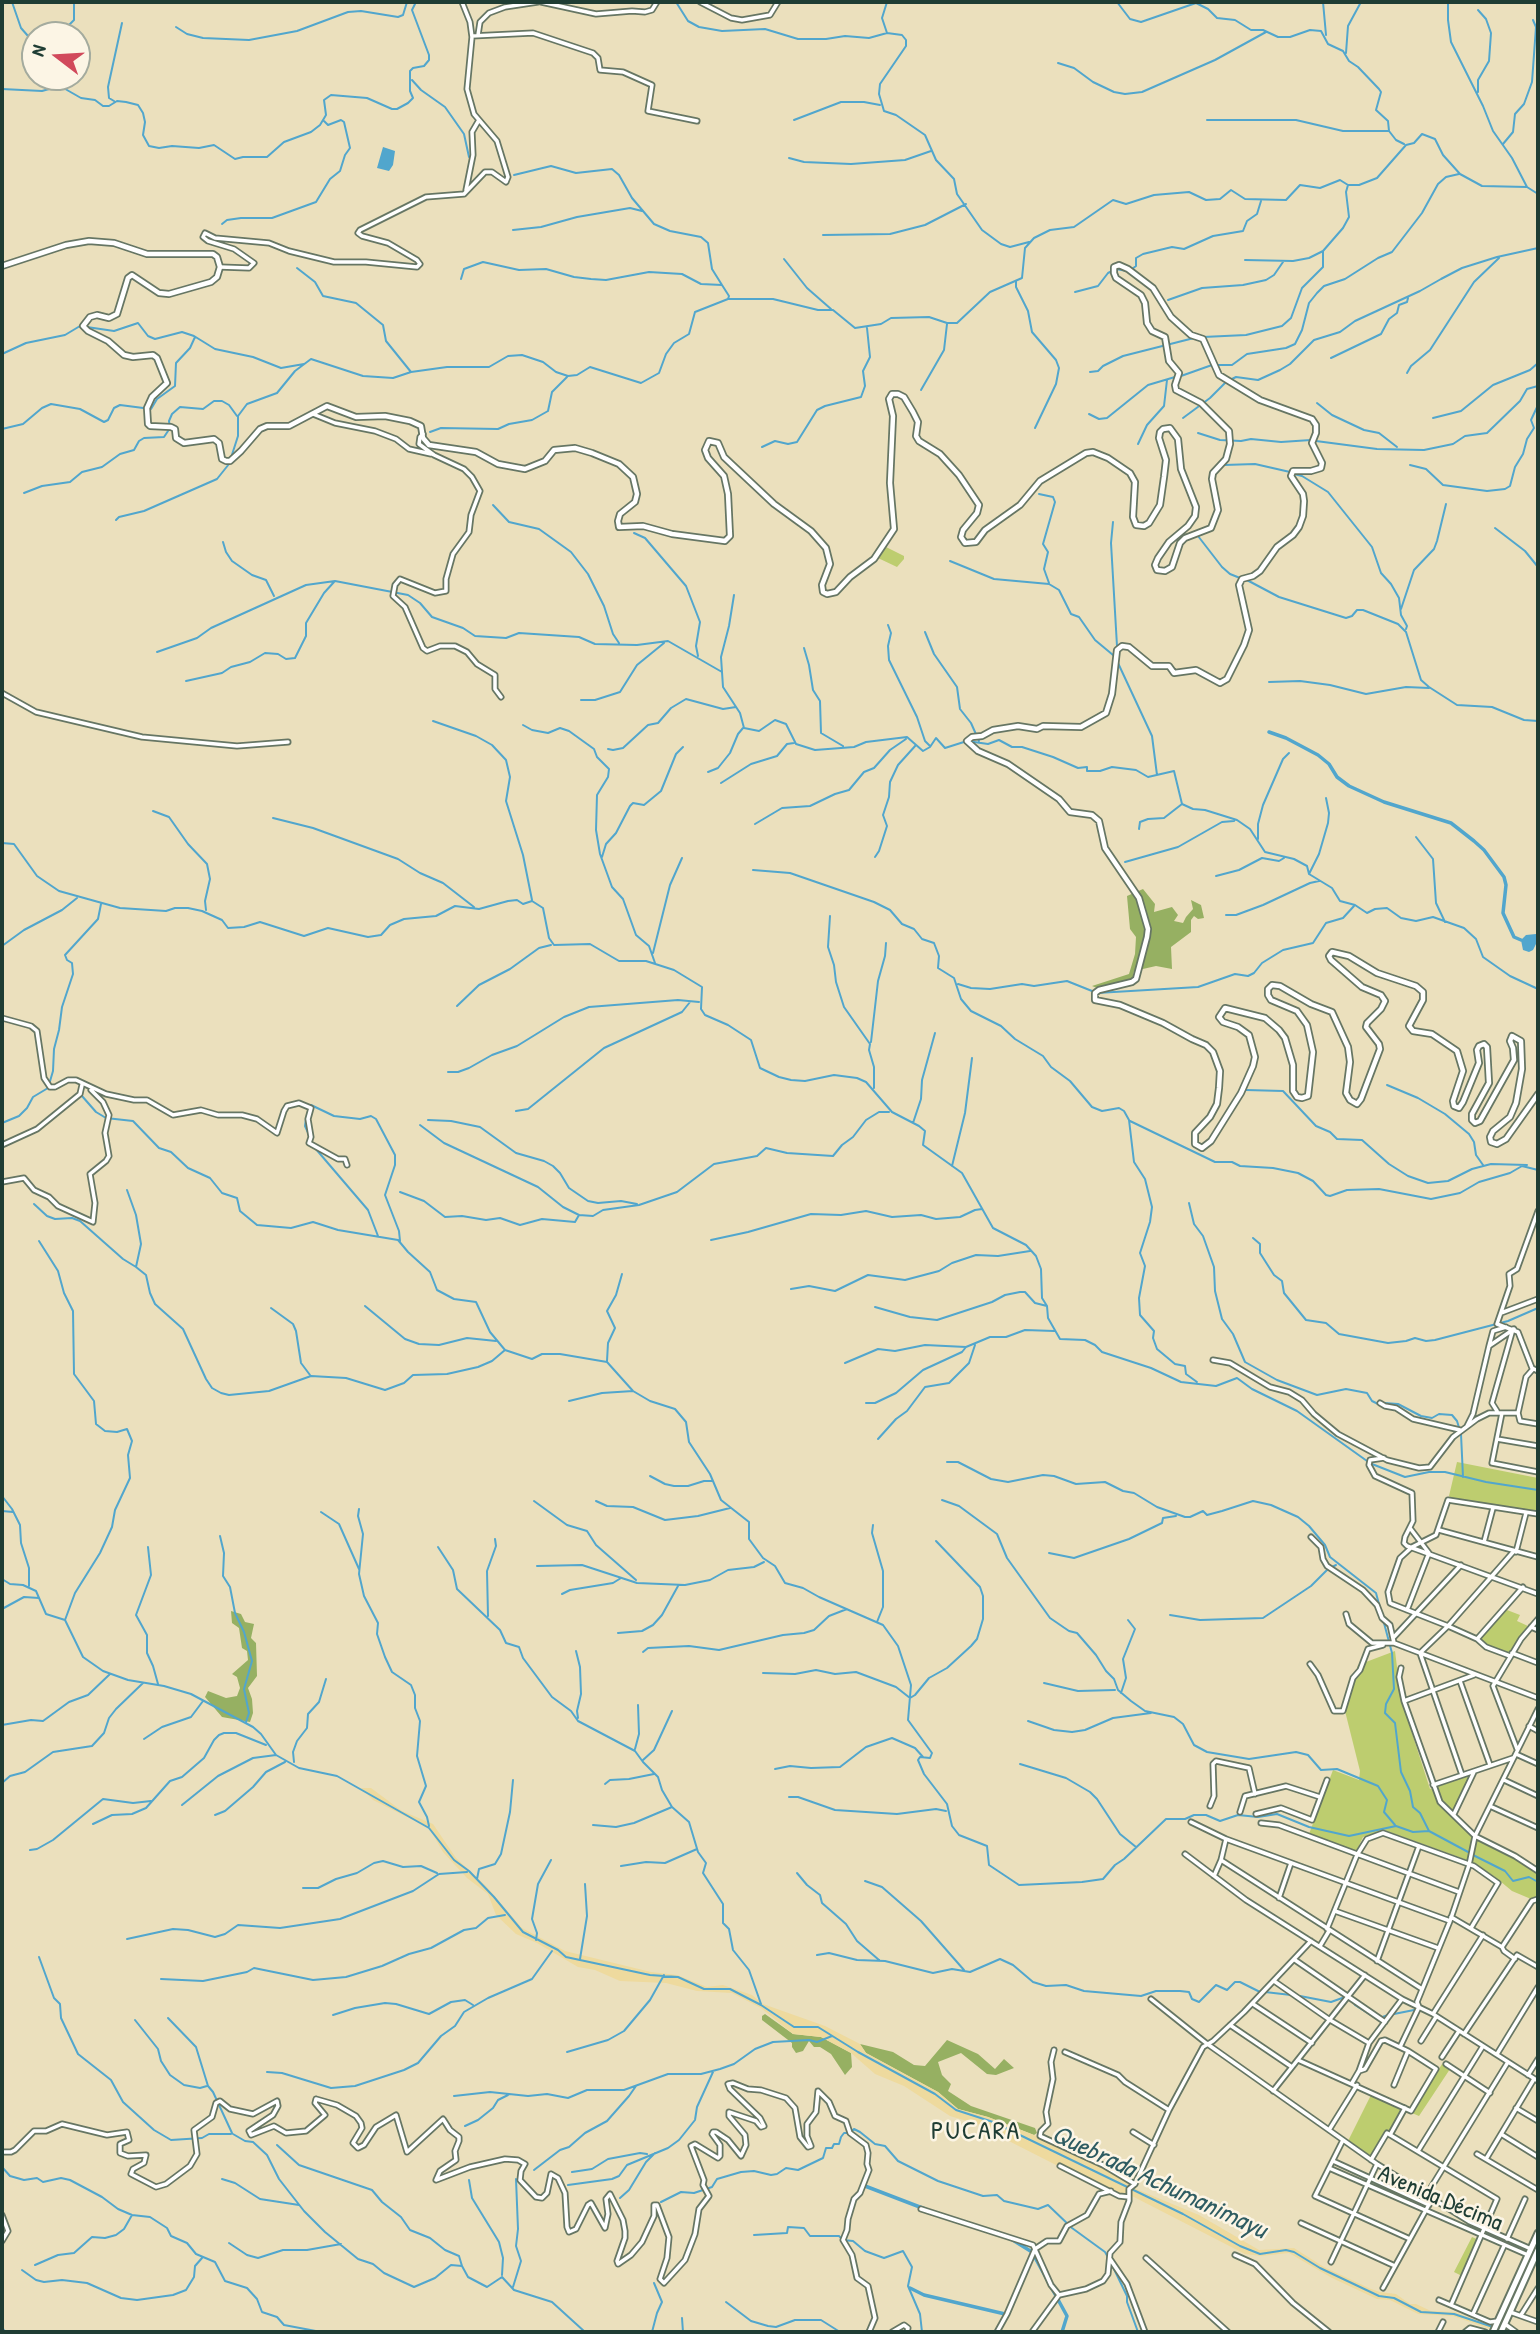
<!DOCTYPE html>
<html>
<head>
<meta charset="utf-8">
<style>
  body { margin:0 }
  #map { position:relative; width:1540px; height:2334px; overflow:hidden; background:#ebe0bd; font-family:"Patrick Hand",sans-serif }
  canvas { display:block }
  .frame { position:absolute; inset:0; border:4px solid #1f3d34; pointer-events:none }
  .north { position:absolute; left:21px; top:21px; width:70px; height:70px; box-sizing:border-box; background:#fcf5e5; border:2px solid #a4ab9e; border-radius:50%; rotate:287deg; font-size:19px; font-weight:700; line-height:28px; text-align:center; color:#1f3d34 }
  .north::after { content:''; display:block; margin:auto; width:24px; height:32px; background:#d1495b; clip-path:polygon(50% 0,100% 100%,50% 72%,0 100%) }
</style>
</head>
<body>
<div id="map">
<canvas width="1540" height="2334"></canvas>
<div class="frame"></div>
<div class="north">N</div>
</div>
<script>
const g = document.querySelector('canvas').getContext('2d');
g.lineJoin = 'round';
function fill(path, color) {
  g.fillStyle = color;
  g.fill(path, 'evenodd');
}
function shape(rows) {
  const path = new Path2D();
  for (const r of rows) {
    path.moveTo(r[0], r[1]);
    for (let i = 2; i < r.length; i += 2) path.lineTo(r[i], r[i + 1]);
  }
  return path;
}
function strokePath(path, color, width, dash) {
  g.strokeStyle = color;
  g.lineWidth = width;
  g.lineCap = dash ? 'butt' : 'round';
  g.setLineDash(dash || []);
  g.stroke(path);
}
function write(font, color, halo, rows, align = 'center') {
  g.font = font + ' "Patrick Hand",sans-serif';
  g.lineWidth = 5;
  g.setLineDash([]);
  g.textBaseline = 'middle';
  g.strokeStyle = halo;
  g.fillStyle = color;
  for (const [text, x, y, turn = 0] of rows) {
    g.save();
    g.translate(x, y);
    g.rotate((+turn || 0) * Math.PI / 180);
    g.textAlign = isNaN(turn) ? turn : align;
    if (halo) g.strokeText(text, 0, 0);
    g.fillText(text, 0, 0);
    g.restore();
  }
}
const green = shape([
  [886,547,904,556,904,559,897,567,878,558],
  [1457,1462,1538,1478,1538,1513,1451,1498,1449,1496],
  [1507,1610,1520,1615,1517,1621,1528,1626,1509,1653,1488,1645,1480,1638],
  [1395,1651,1401,1699,1430,1789,1471,1773,1451,1815,1477,1840,1514,1858,1538,1873,1538,1897,1531,1899,1512,1891,1494,1876,1467,1860,1384,1830,1363,1837,1356,1852,1309,1834,1333,1770,1359,1780,1360,1771,1345,1711,1358,1665],
  [1442,2064,1450,2069,1419,2116,1412,2113],
  [1371,2095,1403,2109,1390,2132,1387,2131,1371,2157,1348,2141],
  [1472,2237,1479,2240,1462,2276,1454,2272]
]);
const forest = shape([
  [1143,889,1155,904,1154,912,1172,907,1178,915,1174,921,1183,923,1186,917,1193,909,1191,900,1201,905,1204,918,1198,919,1194,916,1191,920,1191,932,1171,947,1172,969,1156,966,1134,971,1133,978,1129,982,1097,988,1092,986,1129,974,1135,954,1136,937,1130,929,1127,896],
  [231,1611,241,1614,245,1622,254,1624,251,1638,256,1643,257,1676,248,1688,252,1699,253,1713,250,1722,222,1717,205,1697,208,1691,226,1698,237,1696,240,1688,237,1677,232,1674,248,1660,247,1651,242,1648,239,1628,232,1623],
  [765,2014,793,2034,821,2037,851,2053,852,2067,845,2075,831,2054,820,2047,814,2047,809,2041,803,2051,796,2053,792,2047,792,2043,762,2020,762,2016],
  [947,2040,978,2054,995,2069,1004,2059,1014,2068,996,2075,987,2074,961,2053,938,2062,942,2075,951,2084,948,2091,971,2106,1035,2128,1037,2133,1034,2135,988,2117,958,2109,938,2092,866,2053,860,2044,893,2052,914,2065,925,2066]
]);
const sand = shape([
  [361,1788,371,1788,402,1811,433,1824,456,1858,486,1886,522,1928,565,1951,651,1972,677,1975,707,1987,723,1985,752,1995,763,2004,825,2026,860,2044,866,2053,938,2092,958,2109,988,2117,1034,2135,1103,2167,1132,2184,1136,2189,1199,2215,1259,2250,1294,2248,1324,2267,1371,2289,1380,2292,1396,2294,1410,2304,1416,2304,1431,2311,1455,2312,1478,2321,1493,2324,1490,2329,1453,2316,1418,2314,1390,2300,1377,2299,1332,2278,1289,2253,1261,2256,1245,2254,1132,2196,1119,2193,1060,2164,1056,2165,1001,2137,987,2127,950,2116,904,2086,875,2074,851,2053,821,2037,793,2034,761,2008,732,1993,697,1991,666,1983,620,1981,595,1970,578,1967,537,1943,516,1934,496,1915,488,1894,467,1878,443,1852,429,1828,373,1800]
]);
const water = shape([
  [383,147,395,151,393,165,389,171,377,168],
  [1536,934,1536,944,1533,950,1529,952,1523,950,1521,940,1526,935]
]);
const stream = shape([
  [12,2,21,28,35,44],
  [676,2,688,21,699,27,722,31,765,29,798,39,826,39,845,36,869,38,887,33,902,35,906,40,906,46,880,84,879,94,884,111,896,115,925,135,936,160,954,179,957,194,982,230,1001,244,1010,247,1029,242],
  [1117,2,1130,19,1141,22,1196,3,1208,9,1217,18,1235,20,1251,30,1263,30,1278,37,1290,37,1310,30,1321,31,1328,44,1343,51,1349,61,1358,67,1379,89,1381,92,1376,110,1388,121,1389,131,1396,140,1404,144],
  [1323,2,1326,35],
  [1448,2,1448,20,1451,42,1483,106,1493,131,1512,158,1527,187],
  [176,27,187,34,203,38,249,40,297,31,348,12,361,11,398,17,403,15,407,2],
  [887,33,882,18,887,2],
  [59,35,74,20,74,2],
  [1346,53,1348,26,1361,2],
  [1058,63,1074,68,1093,82,1114,92,1125,94,1142,92,1215,60,1266,32],
  [58,77,60,86],
  [412,80,421,90,445,107,464,134,469,157],
  [2,89,42,91,60,86,81,98,95,100,103,106,109,106,117,101,126,102,138,105,143,113,145,122,143,135,149,146,159,148,172,146,199,148,214,145,235,159,243,157,267,157,284,142,311,132,320,125,326,115,324,100,331,95,367,98,392,109,397,109,408,103,413,98,410,91,410,71,413,68,424,66,429,60,429,55,412,10,416,2],
  [1478,92,1478,80,1489,61,1491,33,1486,19,1478,10],
  [114,101,109,98,108,87,122,23],
  [794,120,841,102,864,102,880,105],
  [1207,120,1296,120,1343,131,1389,131],
  [1503,144,1513,132,1515,114,1524,104,1532,82,1536,27,1533,20],
  [789,158,804,162,851,164,905,160,931,151],
  [514,175,551,166,576,173,612,169,619,175,632,198,654,224,670,231,701,237,708,243,712,269,722,285],
  [222,224,227,220,241,218,272,218,316,202,330,179,340,171,345,155,350,148,344,122,341,120,328,125,324,121],
  [513,230,541,227,577,217,630,208,642,211],
  [823,235,890,234,925,225,966,204],
  [784,259,807,288,831,309],
  [1245,260,1293,261,1309,258,1323,251,1343,228,1349,217,1346,192,1348,185],
  [297,268,315,282,323,296,356,303,383,325,386,341,411,372],
  [1132,269,1136,266,1136,258,1143,254,1172,247,1184,249,1213,236,1243,231,1247,221,1257,214,1261,201],
  [461,279,464,269,483,262,519,270,546,269,574,277,591,279,606,280,649,272,682,274,701,284,722,285,729,296,728,299],
  [1016,281,1016,287,1028,311,1032,332,1056,360,1059,368,1056,384,1035,428],
  [1075,292,1098,286,1108,273,1116,269,1127,271],
  [1168,300,1202,288,1243,285,1266,280,1274,275,1283,262],
  [1203,337,1246,335,1282,326,1291,318,1302,288,1323,267,1323,251],
  [2,354,26,343,65,335,80,326,114,331,138,323,148,336,155,339,182,332,194,336,215,349,253,357,281,368,304,364],
  [1331,358,1381,334,1389,319,1397,313,1399,305,1407,302,1408,298],
  [1217,365,1232,365,1247,354,1286,348,1295,344,1302,330,1309,303,1317,293,1324,286,1345,279,1378,258,1392,252,1422,213,1438,184,1446,177,1459,174],
  [1090,372,1098,371,1103,366,1123,356,1194,338],
  [1407,373,1411,366,1430,350,1474,282,1499,258],
  [1181,376,1212,365],
  [921,390,944,350,947,324],
  [1317,403,1332,415,1364,430,1379,433,1397,447],
  [1089,414,1099,419,1107,418,1148,385,1175,377],
  [1183,418,1210,398,1226,382,1236,377,1258,380,1280,370,1290,364,1314,340,1340,332,1355,321,1420,291,1441,279,1462,268,1497,257,1538,248],
  [1433,418,1461,411,1493,385,1530,370,1538,363],
  [2,429,23,424,42,408,51,404,80,409,104,422,108,420,114,408,120,405,151,409,157,399,175,386,176,363,190,348,195,337],
  [430,432,441,428,498,429,509,424,532,420,548,411,552,392,567,377],
  [1198,433,1220,440,1241,441,1251,439,1281,442,1311,440],
  [1316,441,1377,449,1424,450,1453,444,1465,436,1487,433,1520,401,1527,389,1538,386],
  [1138,444,1147,425,1164,406,1167,380],
  [762,447,775,441,788,444,797,442,817,410,825,406,861,397,865,386,863,371,870,357,867,328],
  [1224,465,1255,464,1290,472],
  [1410,465,1426,469,1443,485,1487,491,1505,489,1510,486,1515,467,1523,454,1527,439,1534,428,1531,420,1538,405],
  [1294,474,1302,476,1328,492,1372,547,1381,573,1391,584,1399,598,1401,615,1407,626,1406,629],
  [24,493,42,486,70,482,82,472,102,467,120,454,134,450,139,441,144,438,164,437,170,428,169,421,172,414,180,407,203,409,214,401,222,401,229,405,237,416],
  [1039,494,1053,497,1055,502,1043,544,1048,552,1044,569,1049,583],
  [493,505,509,522,539,529,571,552,588,574,604,606,613,634,619,643],
  [116,520,119,517,144,511,217,479,229,464,238,436,238,416,247,404,277,393,295,371,311,359,363,376,393,378,411,372,447,367,489,367,508,356,522,355,543,362,556,372,568,376,577,375,590,367,641,383,659,373,666,354,674,343,689,334,695,312,728,299,773,299,818,310,833,310,855,328,881,324,891,318,929,317,947,323,957,323,990,292,1022,278,1025,248,1034,238,1050,230,1074,227,1113,200,1126,204,1154,195,1189,192,1206,200,1220,199,1231,190,1245,199,1286,200,1300,185,1320,188,1340,180,1348,185,1359,185,1377,178,1406,145,1414,143,1422,134,1435,139,1443,155,1460,174,1482,186,1527,187,1538,194],
  [1113,522,1111,543,1117,646],
  [1495,528,1525,551,1538,567],
  [634,533,645,538,686,586,700,622,696,646,698,656],
  [1198,536,1222,567,1230,574,1240,578],
  [223,542,226,552,232,561,252,575,266,580,274,596],
  [950,561,994,579,1049,584,1059,590,1071,614,1079,617,1095,640,1113,655],
  [1245,579,1279,597,1346,618,1352,616,1357,610,1363,610,1398,624,1406,632,1421,680,1429,687,1457,705,1492,707,1524,720,1538,721],
  [1401,609,1414,570,1434,549,1437,541,1446,504],
  [888,625,891,633,888,646,889,660,917,717,925,741,930,746],
  [925,632,934,654,957,687,960,709,971,723,979,741],
  [804,648,809,665,813,690,820,701,821,733,843,746],
  [157,652,197,638,211,628,306,585,335,581,408,595,420,603,432,617,463,628,475,636,506,638,519,633,579,637,595,644,637,645,668,641,722,672,723,687,740,713,744,728,759,731,775,720,786,724,796,744,815,750,854,747,866,742,907,737,923,751,930,747,936,738,945,748,967,741,988,744,999,740,1012,747,1022,747,1053,757,1078,768,1087,767,1087,771,1100,771,1112,767,1136,770,1148,777,1174,771,1182,804,1193,809,1205,810,1237,820,1250,829,1265,852,1294,859,1307,866,1309,874,1332,888,1340,901,1355,905,1367,913,1375,909,1387,908,1401,918,1416,921,1433,917,1464,928,1476,939,1483,957,1510,976,1538,989],
  [1118,663,1152,736,1157,775],
  [722,672,721,657,729,626,734,595],
  [186,681,222,673,231,667,250,662,265,653,278,654,286,659,295,658,306,636,306,623,324,593,334,582],
  [1269,682,1300,681,1330,685,1366,694,1406,687,1429,688],
  [581,700,595,700,620,692,637,665,664,643],
  [433,721,476,736,492,745,506,760,510,777,506,801,523,855,532,900],
  [523,725,532,730,548,733,560,728,569,731,594,749,597,757,609,769,608,777,597,795,596,830,600,854,612,887,623,899,636,935,649,946,655,963],
  [608,749,613,750,623,748,648,725,658,723,671,708,686,699,723,709,736,707],
  [708,772,718,768,730,753,738,734,743,728],
  [721,783,751,764,777,756,787,744,794,743],
  [153,811,169,817,188,844,207,864,210,879,205,901,206,910],
  [273,818,313,828,398,859,420,873,443,883,474,907],
  [755,824,782,808,810,806,835,794,849,790,864,772,874,768,890,750,906,739],
  [1139,829,1140,822,1148,819,1164,818,1182,804],
  [1416,837,1433,859,1436,903,1445,922],
  [1258,839,1258,824,1263,805,1283,759,1289,753],
  [2,843,14,844,37,876,59,891,120,908,166,911,175,908,188,908,202,911,222,920,228,928,244,927,260,922,304,936,328,928,368,937,381,935,390,925,404,919,436,916,455,906,479,909,508,901,517,900,523,904,532,901,543,908,549,938,554,945,590,944,619,961,646,961,674,970,702,987,701,1009,705,1015,728,1025,751,1040,760,1068,779,1077,791,1080,805,1081,834,1075,857,1078,866,1082,892,1112,919,1126,925,1131,923,1145,962,1173,993,1228,1026,1245,1036,1256,1041,1269,1042,1298,1047,1306,1048,1318,1060,1339,1085,1340,1095,1345,1102,1352,1151,1368,1181,1382,1216,1386,1237,1378,1252,1389,1297,1411,1367,1461],
  [602,857,606,844,616,833,630,806,633,803,644,805,661,791,676,754,683,747],
  [875,857,879,851,887,826,883,815,889,797,890,782,898,765,916,745],
  [1125,862,1178,847,1222,822,1234,821],
  [753,870,790,873,874,902,890,910,902,924,914,929,922,939,934,943,939,956,938,968,954,978,961,999,971,1011,1001,1026,1015,1039,1043,1056,1051,1067,1070,1081,1092,1107,1102,1111,1119,1108,1124,1111,1129,1120,1134,1162,1145,1179,1152,1207,1150,1222,1140,1253,1145,1266,1139,1298,1140,1315,1154,1331,1153,1338,1157,1349,1175,1364,1185,1366,1186,1374,1197,1382],
  [1309,874,1319,854,1328,823,1329,813,1326,798],
  [1216,876,1239,870,1262,858,1279,861,1284,858],
  [1226,915,1236,915,1263,905,1310,883,1319,881],
  [830,916,828,947,834,965,836,982,844,1007,870,1044,869,1050,874,1067,874,1088],
  [2,946,24,930,62,910,77,898],
  [653,953,670,885,682,858],
  [958,984,971,988,990,989,1022,984,1034,986,1067,981,1097,993,1198,987,1235,974,1248,976,1254,973,1262,963,1283,950,1313,943,1326,923,1343,918,1354,906],
  [457,1006,479,985,510,969,539,948,551,945],
  [871,1042,878,981,885,956,886,943],
  [448,1072,458,1072,469,1068,492,1055,517,1046,564,1017,589,1007,678,1000,699,1002],
  [1387,1085,1418,1098,1445,1114,1469,1134,1474,1142,1476,1155,1483,1165],
  [1246,1090,1283,1091,1316,1126,1330,1132,1337,1139,1362,1140,1389,1164,1408,1176,1428,1183,1448,1181,1472,1169,1491,1164,1527,1165],
  [82,1096,96,1112,106,1118,133,1121,159,1148,171,1152,188,1168,210,1178,222,1193,237,1198,240,1211,257,1225,291,1228,313,1222,338,1230,398,1240,408,1252,430,1272,437,1290,454,1299,476,1302,490,1332,505,1350,532,1359,542,1354,560,1354,607,1362,633,1391,650,1401,675,1409,686,1422,689,1442,710,1474,721,1500,749,1522,749,1539,763,1558,775,1566,785,1583,803,1588,819,1597,883,1625,898,1646,911,1685,908,1720,932,1753,930,1758,920,1757,918,1760,924,1774,947,1804,952,1826,959,1835,987,1846,989,1865,1019,1885,1082,1882,1103,1879,1115,1865,1124,1859,1166,1819,1185,1819,1194,1815,1206,1815,1220,1821,1238,1815,1258,1817,1277,1814,1309,1827,1349,1836,1396,1826,1413,1832,1429,1831,1470,1853],
  [311,1105,334,1116,360,1119,371,1116,376,1119,395,1155,395,1165,385,1195,399,1231,400,1241],
  [516,1111,528,1109,604,1048,682,1012,690,1002],
  [306,1118,305,1126,310,1137],
  [428,1120,451,1121,480,1127,516,1153,544,1161,553,1166,560,1173,569,1188,588,1201,598,1203,621,1201,637,1204],
  [1130,1121,1215,1162,1232,1162,1240,1166,1273,1168,1298,1173,1313,1181,1326,1195,1330,1196,1347,1190,1379,1189,1431,1199,1460,1193,1479,1182,1510,1173,1522,1166,1538,1170],
  [2,1123,19,1116,27,1108,33,1097,48,1088,53,1071,54,1049,59,1030,62,1007,73,974,72,963,67,960,65,955,98,919,101,904],
  [913,1123,921,1099,922,1080,935,1033],
  [420,1125,444,1143,538,1187,563,1207,579,1215],
  [315,1148,368,1210,378,1236],
  [952,1166,965,1113,972,1058],
  [127,1190,136,1215,141,1244,136,1267,146,1275,150,1293,155,1304,183,1329,206,1379,212,1388,221,1393,229,1395,269,1391,311,1376,346,1378,385,1390,404,1383,413,1375,447,1374,478,1367,492,1361,505,1350],
  [400,1192,424,1201,445,1217,462,1216,486,1220,500,1218,520,1225,542,1219,575,1222,579,1215,593,1216,603,1210,639,1205,677,1192,714,1164,757,1156,766,1148,787,1153,833,1156,842,1145,853,1137,866,1120,879,1112,889,1112],
  [1189,1203,1194,1224,1203,1236,1214,1267,1215,1291,1222,1319,1233,1334,1245,1362,1277,1380,1317,1395,1346,1389,1367,1393,1372,1401,1378,1404],
  [34,1204,47,1216,55,1219,72,1218,80,1221,123,1259,136,1267],
  [1253,1238,1260,1244,1260,1253,1274,1275,1282,1281,1284,1293,1306,1320,1326,1323,1339,1334,1388,1343,1406,1341,1415,1338,1426,1341,1435,1340,1508,1321,1538,1308],
  [711,1240,748,1232,811,1214,841,1215,866,1211,892,1217,921,1215,936,1219,960,1217,975,1210,982,1209],
  [39,1241,58,1271,64,1293,73,1311,74,1374,94,1401,96,1424,105,1431,117,1432,127,1429,132,1441,128,1455,130,1478,115,1510,112,1527,100,1553,75,1593,65,1620],
  [791,1289,809,1286,835,1291,868,1275,905,1280,939,1271,952,1263,976,1255,998,1256,1030,1251],
  [365,1306,405,1339,419,1344,439,1345,467,1338,496,1341],
  [875,1307,910,1317,937,1320,992,1302,1005,1295,1020,1292,1025,1292,1035,1303,1047,1306],
  [271,1308,293,1324,296,1331,301,1363,310,1375],
  [607,1361,608,1343,615,1328,607,1311,616,1295,622,1274],
  [845,1363,878,1349,895,1351,925,1345,966,1347,990,1337,1006,1337,1025,1330,1054,1331],
  [569,1401,602,1393,633,1391],
  [866,1403,875,1403,896,1393,923,1370,962,1352,966,1347],
  [1384,1403,1398,1404,1421,1416,1432,1418,1439,1414,1452,1415,1457,1421,1461,1434,1463,1477],
  [878,1439,896,1419,907,1411,925,1387,949,1383,969,1363,975,1345],
  [947,1462,958,1462,991,1479,1008,1482,1043,1475,1054,1476,1076,1484,1105,1482,1123,1491,1134,1493,1157,1507,1185,1517,1190,1517,1203,1511,1207,1515,1222,1511,1253,1501,1271,1505,1298,1517,1309,1526,1325,1545,1330,1557,1376,1593,1392,1653,1394,1689,1386,1704,1385,1713,1395,1723,1401,1772,1410,1791,1413,1807,1420,1813,1429,1831],
  [1372,1464,1405,1477,1429,1472,1445,1472,1486,1482,1538,1490],
  [650,1476,665,1484,674,1486,688,1486,704,1481,712,1481],
  [2,1496,12,1509,20,1525,21,1543,29,1568,29,1586],
  [942,1500,959,1506,997,1534,1007,1558,1050,1618,1069,1631,1077,1633,1096,1655,1106,1671,1114,1679,1118,1690,1131,1701,1145,1711,1174,1717,1183,1724,1194,1745,1207,1752,1249,1759,1296,1752,1308,1755,1321,1770,1337,1769,1378,1786,1387,1800,1384,1812,1395,1825],
  [534,1501,567,1525,587,1531,596,1545,636,1580],
  [596,1501,607,1506,633,1507,665,1520,698,1516,730,1508],
  [359,1509,358,1516,363,1534,359,1574,364,1596,378,1623,377,1634,385,1657,392,1672,411,1685,415,1695,415,1708,420,1721,417,1756,426,1786,419,1802,427,1817,429,1826],
  [2,1511,13,1512],
  [321,1512,339,1524,359,1569],
  [873,1525,872,1533,883,1571,883,1607,877,1622],
  [220,1536,224,1553,223,1576,230,1587,235,1613,244,1632,252,1661,244,1689,249,1713,246,1722],
  [148,1547,151,1575,136,1615,147,1635,147,1653,153,1666,158,1684],
  [438,1547,453,1570,457,1589,500,1630,506,1643,519,1647,523,1658,552,1697,571,1711,578,1721,635,1751,643,1762,658,1777,662,1790,672,1807,689,1822,698,1852,706,1863,703,1873,723,1904,723,1923,729,1929,733,1950,749,1970,761,2004],
  [1049,1553,1074,1558,1129,1539,1162,1523,1163,1518,1176,1516],
  [537,1566,582,1565,637,1583,685,1585,710,1580,728,1570,754,1567,764,1562],
  [2,1579,10,1584,23,1585,36,1591,46,1614,65,1620,83,1657,103,1671,128,1680,164,1686,191,1694,253,1727,261,1734,276,1755,299,1768,337,1776,429,1828,454,1860,469,1871,494,1897,523,1932,558,1950,566,1957,650,1975,678,1977,704,1989,730,1989,761,2005,794,2027,818,2027,858,2052,935,2094,956,2110,993,2122,1183,2214,1240,2246,1260,2254,1286,2250,1294,2252,1320,2268,1379,2296,1394,2298,1421,2312,1454,2314,1493,2327],
  [562,1594,570,1590,613,1583,621,1578],
  [2,1609,24,1597,39,1598],
  [1170,1615,1200,1620,1263,1618,1311,1586,1328,1569,1336,1565],
  [488,1616,487,1571,496,1546,495,1539],
  [618,1633,642,1631,653,1625,662,1615,678,1586],
  [576,1651,580,1667,581,1694,577,1711,578,1718],
  [643,1652,648,1648,689,1646,719,1650,783,1635,804,1633,814,1630,829,1616,847,1609],
  [763,1673,795,1674,816,1670,835,1674,856,1672,896,1687,910,1698,915,1695,929,1678,947,1668,971,1646,977,1639,983,1619,983,1596,980,1587,936,1541],
  [1044,1683,1078,1691,1115,1690],
  [1121,1693,1126,1678,1123,1659,1135,1629,1128,1620],
  [1028,1721,1054,1730,1072,1732,1085,1730,1113,1718,1151,1713],
  [2,1725,31,1720,43,1721,69,1702,88,1695,110,1674],
  [144,1739,162,1727,191,1717,203,1701],
  [635,1749,639,1734,638,1705],
  [643,1760,654,1750,672,1711],
  [294,1762,293,1752,297,1741,307,1728,308,1714,319,1702,326,1679],
  [1020,1764,1066,1778,1090,1792,1097,1799,1120,1834,1136,1847],
  [775,1769,790,1766,811,1768,840,1767,866,1747,892,1738,915,1748,923,1757],
  [2,1783,10,1776,25,1772,53,1752,92,1746,104,1733,109,1718,116,1709,143,1683],
  [605,1784,610,1780,629,1779,654,1774],
  [789,1797,798,1797,835,1810,897,1814,936,1809,946,1811],
  [182,1805,218,1776,253,1758,276,1755],
  [215,1815,225,1811,253,1787,266,1772,285,1762],
  [93,1824,112,1815,132,1814,146,1808,170,1781,182,1777,204,1758,214,1740,219,1735,224,1733,236,1733,266,1745],
  [593,1825,616,1827,634,1823,672,1807],
  [30,1850,37,1849,53,1840,103,1799,133,1803,151,1801],
  [1473,1855,1505,1871,1513,1881,1529,1877,1538,1882],
  [621,1866,646,1862,665,1863,697,1849],
  [797,1873,807,1885,820,1895,822,1903,846,1924,857,1941,879,1960],
  [477,1879,479,1869,495,1864,501,1854,510,1812,513,1780],
  [865,1881,882,1887,921,1921,964,1970],
  [303,1888,318,1888,336,1879,357,1873,374,1863,383,1861,403,1867,421,1866,437,1873],
  [127,1939,173,1929,188,1930,215,1937,225,1934,238,1925,280,1928,340,1919,413,1891,439,1874,467,1872],
  [536,1940,537,1933,532,1919,538,1884,551,1860],
  [817,1955,829,1953,857,1960,885,1961,933,1973,952,1969,970,1972,1000,1959,1013,1965,1033,1982,1046,1986,1066,1985,1084,1991,1141,1996,1156,1991,1180,1991,1189,1992,1192,1999,1199,2002,1216,1985,1227,1990,1235,1982,1240,1982,1260,1992],
  [39,1957,54,1998,60,2004,61,2018,78,2054,111,2080,123,2102,154,2130,171,2140,202,2138,209,2134,231,2134],
  [580,1959,587,1916,585,1884],
  [161,1979,203,1981,247,1972,254,1968,313,1980,346,1977,382,1966,409,1954,431,1948,464,1930,476,1928,488,1918,505,1915],
  [1265,1992,1291,1995],
  [1300,1996,1331,2002,1345,1997],
  [1352,2000,1355,2005,1377,2019,1388,2015],
  [1394,2014,1414,2010],
  [333,2015,355,2008,385,2003,396,2004,429,2014,451,2002,465,2000,473,2005],
  [168,2018,196,2047,208,2086,213,2092,232,2133],
  [135,2020,158,2049,161,2061,170,2075,184,2085,200,2088,207,2086],
  [567,2052,608,2040,624,2031,650,2000,664,1975],
  [267,2072,282,2073,331,2088,355,2086,404,2070,418,2063,441,2036,455,2026,464,2012,488,1998,532,1979,552,1951],
  [454,2096,490,2092,528,2096,547,2094,568,2098,587,2090,624,2090,668,2074,701,2074,720,2069,734,2064,755,2049,773,2042,809,2040,817,2042,832,2036],
  [465,2126,478,2120,493,2108,498,2100,508,2095],
  [852,2131,854,2129,860,2132,875,2144,885,2146,898,2161,938,2181,983,2196,997,2195,1004,2201,1038,2209,1048,2205,1072,2228,1105,2252,1109,2259],
  [233,2134,245,2141,253,2142,267,2155,279,2179,304,2211,325,2232,358,2259,373,2264,384,2273,414,2287,435,2278,451,2265,462,2266,468,2277,487,2287,502,2277,514,2290,552,2302,585,2332],
  [277,2145,299,2165,372,2190,382,2202,401,2217,410,2230,430,2238,445,2250,459,2256,462,2266],
  [2,2167,10,2176,24,2180,37,2178,43,2182,61,2178,70,2180,102,2197,118,2209,132,2215,150,2217,167,2228,171,2236,187,2243,196,2254,215,2262,225,2281,247,2288,257,2299,262,2312,277,2317,284,2325,321,2332],
  [534,2170,560,2150,569,2147,585,2133,607,2121,629,2096,636,2086],
  [572,2172,592,2169,608,2159,640,2153,647,2154],
  [222,2179,235,2183,260,2199,299,2205],
  [469,2180,472,2198,499,2242,503,2258,502,2275],
  [568,2185,612,2179,619,2176,627,2165,668,2148,679,2140,695,2120,697,2107,713,2072],
  [620,2198,629,2190,646,2162,655,2153],
  [661,2202,681,2192,694,2193,712,2187,717,2179,741,2172,754,2171,771,2175,777,2174,786,2168,798,2170,823,2158,826,2148,832,2148,834,2144,839,2144,841,2137,844,2133,847,2133],
  [754,2235,787,2233,788,2227,804,2228,810,2236,839,2236,843,2240,853,2241,865,2251,884,2258,903,2251,912,2267,908,2286,920,2314,922,2332],
  [229,2243,247,2255,258,2258,283,2250,307,2250,341,2244],
  [35,2265,58,2255,74,2253,92,2237,105,2238,116,2235,124,2229,132,2215],
  [1113,2267,1127,2296,1127,2302,1138,2332],
  [22,2270,36,2280,44,2282,62,2280,87,2283,121,2298,137,2300,173,2295,186,2290,194,2277,195,2266,202,2258],
  [513,2287,521,2261,516,2246,518,2229,516,2179],
  [726,2302,751,2321,768,2326,776,2327,795,2320,821,2320,840,2332],
  [682,2318,683,2332],
  [2,2327,5,2332],
  [652,2332,657,2313,662,2302,654,2283]
]);
const canal = shape([
  [1269,732,1286,738,1318,755,1329,764,1337,777,1349,786,1384,802,1451,823,1474,841,1484,850,1504,877,1506,885,1503,913,1514,937,1521,940],
  [865,2186,925,2209],
  [1011,2239,1032,2252,1067,2316,1062,2332],
  [910,2288,924,2295,1005,2314]
]);
const minor = shape([
  [541,2,596,14,632,11,645,12,652,10,657,2],
  [700,2,731,18,742,20,770,15,778,2],
  [478,35,480,22,489,13,505,7,538,2],
  [472,36,533,33,593,53,598,58,600,70,623,72,652,85,648,111,697,121],
  [466,190,473,155,472,132,479,120],
  [220,267,249,268,254,263,234,249,208,241,203,237,205,233,215,238,269,243,289,251,334,262,366,262,417,267,420,264,417,260,388,243,362,236,358,233,360,230,426,197,464,194,485,172,492,172,506,182,508,177,497,141,474,114,467,89,472,37,470,22,462,2],
  [313,414,335,423,375,431,396,439,409,449,431,454],
  [423,434,420,437,419,444,434,455,464,469,472,477,480,491,471,515,469,532,453,554,446,579,446,591,435,593,400,579,395,585,393,596,405,607,423,648,427,651,440,646,455,646,467,652,477,664,495,675,495,689,501,697],
  [2,693,36,712,142,737,237,746,288,742],
  [2,1018,31,1026,37,1031,44,1078,50,1087,55,1087,68,1080,76,1080,106,1094,134,1100,147,1100,173,1115,201,1110,218,1115,242,1115,257,1119,277,1133,284,1111,287,1106,299,1103,311,1108,308,1119,311,1137,309,1143,338,1159,345,1159,347,1165],
  [2,1145,37,1129,80,1094,82,1085],
  [2,1182,24,1178,34,1190,49,1197,58,1206,93,1222,95,1203,90,1174,106,1161,109,1156,105,1133,109,1115,103,1102,91,1090],
  [1538,1211,1517,1269,1509,1274,1510,1286,1497,1324,1518,1332,1532,1368,1538,1371],
  [1501,1313,1538,1299],
  [1489,1346,1493,1331,1506,1327],
  [1213,1360,1230,1363,1270,1387,1289,1392,1302,1400,1314,1414,1338,1434,1387,1460,1419,1468,1430,1467,1453,1437,1477,1419,1489,1413,1518,1413,1526,1377,1533,1369],
  [1380,1403,1385,1406,1396,1408,1413,1419,1460,1430],
  [1497,1411,1492,1403,1513,1329],
  [1502,1413,1492,1463,1538,1472],
  [1518,1413,1520,1421,1538,1424],
  [1467,1426,1473,1414,1489,1346,1514,1329],
  [1497,1439,1538,1446],
  [1384,1458,1370,1460,1369,1465,1375,1476,1412,1493,1413,1521,1405,1537,1404,1543,1407,1546,1538,1594],
  [1439,1530,1538,1557],
  [1311,1537,1321,1547,1323,1559,1327,1566,1363,1590,1377,1605,1382,1618,1390,1625,1394,1643,1538,1698],
  [1484,1542,1493,1508],
  [1516,1552,1526,1513],
  [1407,1610,1429,1553,1410,1528],
  [1346,1614,1349,1624,1372,1643,1394,1643],
  [1531,1627,1538,1630],
  [1393,1638,1461,1565],
  [1478,1638,1523,1587],
  [1512,1653,1538,1663],
  [1510,1656,1486,1647,1477,1639,1448,1626,1392,1604,1390,1603,1388,1592,1400,1558,1412,1547,1436,1535,1448,1500,1538,1514],
  [1310,1664,1318,1675,1334,1711,1343,1711,1353,1678,1360,1670,1368,1649,1383,1645],
  [1401,1668,1399,1677,1404,1701,1440,1802,1475,1836,1515,1856,1538,1871],
  [1460,1681,1490,1765],
  [1404,1701,1474,1675],
  [1529,1726,1538,1731],
  [1517,1749,1493,1686,1521,1639,1538,1619],
  [1516,1754,1538,1764],
  [1462,1775,1420,1653,1448,1626,1514,1551],
  [1504,1780,1538,1796],
  [1433,1785,1513,1758],
  [1210,1806,1214,1796,1213,1764,1216,1761,1249,1768,1255,1794],
  [1492,1807,1538,1828],
  [1240,1812,1245,1796,1286,1786,1320,1797],
  [1256,1814,1281,1808,1312,1820,1327,1780],
  [1454,1814,1474,1772],
  [1191,1822,1226,1839,1450,1921],
  [1261,1823,1279,1825,1459,1892],
  [1185,1854,1246,1900,1402,1999,1433,2014,1538,2081],
  [1221,1860,1422,1989],
  [1214,1876,1221,1860,1226,1839],
  [1279,1898,1291,1863],
  [1335,1911,1438,1948],
  [1451,1917,1502,1947,1504,1951,1515,1959],
  [1327,1929,1357,1855,1367,1839,1383,1833,1474,1866,1498,1883,1471,1928],
  [1320,1946,1329,1931],
  [1502,1947,1532,1901,1538,1899],
  [1295,1960,1385,2022],
  [1377,1961,1419,1846],
  [1274,1981,1330,2020,1369,2043],
  [1151,1999,1206,2043,1377,2164,1470,2222,1531,2249],
  [1253,2004,1312,2043],
  [1433,2014,1483,1935],
  [1230,2025,1292,2067],
  [1464,2034,1517,1955,1538,1967],
  [1421,2041,1436,2017],
  [1400,2047,1419,2007,1417,2002,1450,1921,1469,1865,1475,1836,1538,1709],
  [1054,2050,1051,2062,1053,2079,1046,2112,1048,2124,1041,2131,1040,2136,1103,2165,1135,2184],
  [1065,2052,1118,2075,1125,2082,1169,2110],
  [1497,2054,1538,1987],
  [1442,2057,1459,2031],
  [1298,2060,1411,2111,1436,2069,1408,2051,1385,2040,1381,2041,1365,2069,1359,2071,1352,2083],
  [1446,2064,1490,2093],
  [1359,2071,1369,2043,1402,1999],
  [1528,2075,1538,2059],
  [1394,2085,1408,2051],
  [1273,2091,1365,1975],
  [1516,2108,1538,2121],
  [1329,2130,1357,2085],
  [1133,2132,1154,2145],
  [1501,2134,1538,2157],
  [1390,2135,1405,2108],
  [1343,2140,1315,2196,1410,2239],
  [1418,2151,1483,2046],
  [2,2152,11,2152,15,2150,34,2131,46,2131,62,2124,107,2135,127,2132,129,2140,120,2144,120,2153,128,2156,146,2155,144,2163,133,2169,131,2174,156,2187,166,2184,190,2166,197,2154,194,2130,212,2117,216,2103,220,2101,230,2109,253,2114,277,2101,278,2106,273,2115,249,2131,251,2135,274,2126,286,2133,306,2131,325,2115,315,2103,316,2099,337,2105,356,2116,361,2123,362,2128,353,2143,358,2148,364,2145,376,2127,396,2115,407,2152,443,2119,450,2130,459,2137,459,2141,455,2151,456,2160,440,2171,436,2180,470,2167,505,2159,518,2160,525,2164,521,2171,520,2180,536,2197,542,2198,547,2193,551,2174,558,2178,565,2193,567,2227,569,2232,576,2229,588,2205,591,2203,605,2228,608,2214,606,2199,610,2194,623,2220,625,2231,625,2238,617,2261,618,2264,631,2255,642,2242,654,2216,654,2205,657,2205,669,2237,667,2258,660,2279,664,2283,685,2260,695,2234,699,2209,709,2196,703,2185,704,2180,691,2146,695,2144,718,2158,720,2156,720,2145,712,2134,713,2132,716,2132,728,2140,741,2156,746,2145,745,2135,729,2116,729,2112,756,2121,761,2127,764,2126,760,2118,730,2089,728,2084,733,2083,748,2089,761,2090,786,2098,795,2108,800,2137,808,2147,811,2146,807,2136,807,2124,816,2112,818,2091,829,2102,835,2116,846,2121,850,2133,866,2145,868,2153,867,2164,869,2170,860,2193,854,2199,848,2219,847,2230,843,2240,852,2255,857,2278,868,2286,875,2318,869,2332],
  [1477,2154,1538,2190],
  [1486,2159,1534,2079],
  [1371,2160,1387,2133,1497,2199,1451,2305],
  [1333,2161,1429,2205],
  [1060,2166,1119,2196,1129,2197],
  [1329,2168,1528,2255],
  [1427,2194,1508,2062],
  [921,2209,1033,2245,1051,2285,1059,2295],
  [2,2215,8,2231,2,2241],
  [1301,2223,1395,2266],
  [1507,2239,1525,2199],
  [1235,2255,1255,2264,1293,2303,1329,2332],
  [1146,2258,1228,2332],
  [1110,2259,1127,2284,1145,2332],
  [1331,2262,1377,2164],
  [1383,2288,1432,2199],
  [1439,2300,1490,2322,1498,2321],
  [1510,2312,1538,2322],
  [1473,2314,1504,2246],
  [1521,2315,1538,2288],
  [1505,2324,1516,2332],
  [892,2332,904,2325,908,2328,907,2332],
  [997,2332,1007,2314,1035,2249,1047,2241,1059,2241,1067,2226,1087,2215,1099,2194,1111,2191],
  [1032,2332,1059,2295,1086,2289,1103,2281,1108,2274,1110,2253,1120,2242,1121,2222,1129,2201,1129,2189,1135,2184,1169,2110,1203,2047,1213,2041,1244,2012,1311,1941],
  [1438,2332,1443,2322],
  [1465,2332,1470,2328,1485,2332]
]);
const tertiary = shape([
  [2,266,66,245,89,241,114,243,147,254,213,254,217,257,220,267,217,277,211,282,169,294,159,293,132,275,128,278,117,314,109,318,97,315,90,317,83,326,88,331,108,341,124,355,133,357,153,355,157,358,167,383,152,397,147,408,148,424,150,426,171,427,175,429,176,438,184,443,214,439,219,443,222,459,226,461,230,461,241,451,260,429,267,426,289,426,327,406,356,417,385,416,410,421,421,426,423,438,429,445,476,452,498,464,525,469,545,461,554,450,575,448,592,453,619,464,633,477,637,494,635,502,620,514,618,521,619,527,643,526,672,534,725,541,730,536,728,494,724,476,708,458,705,450,709,441,718,443,724,457,774,504,811,531,826,548,830,564,822,585,823,592,827,594,836,592,850,577,874,559,894,529,890,483,893,416,889,399,892,394,898,394,904,397,913,412,918,422,916,436,919,441,940,454,959,475,979,505,977,513,963,530,961,537,965,543,976,542,985,530,1020,505,1040,481,1086,453,1093,452,1108,458,1130,473,1135,482,1133,517,1136,525,1144,526,1149,523,1160,505,1164,477,1166,460,1159,438,1160,432,1163,429,1170,428,1178,439,1181,469,1196,507,1195,516,1188,526,1169,542,1158,558,1155,565,1157,570,1165,571,1172,567,1180,543,1185,538,1211,528,1218,510,1212,479,1213,473,1226,459,1230,444,1229,431,1201,403,1176,390,1175,385,1179,373,1169,361,1165,337,1152,331,1147,323,1145,303,1141,295,1116,278,1114,273,1114,267,1119,265,1128,269,1153,288,1171,317,1191,335,1203,339,1219,375,1260,400,1312,419,1316,425,1316,433,1312,443,1322,463,1321,468,1311,471,1293,471,1291,476,1303,494,1304,501,1303,516,1299,527,1293,535,1277,547,1260,571,1253,576,1242,579,1239,585,1249,630,1244,645,1227,679,1220,683,1196,670,1174,673,1169,666,1152,666,1129,647,1122,646,1117,650,1112,694,1106,713,1081,727,1043,726,1037,729,1018,726,993,730,982,736,972,737,967,741,978,751,1008,764,1059,799,1070,812,1092,815,1099,821,1105,848,1139,898,1148,929,1147,937,1136,979,1132,982,1099,990,1095,993,1095,1000,1120,1005,1163,1023,1192,1039,1206,1045,1213,1052,1220,1071,1219,1088,1217,1104,1210,1117,1195,1133,1195,1144,1202,1148,1211,1141,1241,1093,1253,1066,1255,1057,1249,1035,1238,1027,1223,1022,1219,1017,1225,1008,1265,1018,1279,1030,1285,1038,1293,1065,1293,1091,1297,1097,1302,1098,1308,1096,1313,1052,1307,1025,1297,1011,1271,1000,1268,995,1268,989,1272,985,1280,986,1311,1004,1332,1012,1348,1047,1350,1062,1346,1093,1350,1100,1357,1104,1361,1099,1380,1049,1379,1044,1366,1027,1367,1023,1381,1009,1385,1001,1381,995,1362,987,1331,960,1329,956,1332,952,1349,956,1377,973,1416,986,1423,992,1423,1000,1409,1026,1413,1031,1432,1034,1457,1051,1463,1071,1453,1101,1454,1106,1459,1108,1463,1102,1479,1063,1477,1050,1479,1046,1484,1044,1487,1047,1489,1083,1472,1114,1472,1120,1475,1123,1480,1121,1514,1060,1513,1048,1510,1041,1512,1036,1521,1041,1522,1069,1516,1103,1510,1117,1493,1131,1490,1137,1491,1142,1497,1144,1506,1139,1538,1094]
]);
const secondary = shape([
  [1493,2332,1538,2233],
  [1501,2332,1538,2250]
]);
const streetNames = [
  ["Avenida Décima",1440,2199,23]
];
const neighbourhoodNames = [
  ["PUCARA",976,2132]
];
const waterNames = [
  ["Quebrada Achumanimayu",1159,2183,25]
];
fill(green, '#bdcd6f');
fill(forest, '#96b062');
fill(sand, '#eeda9e');
fill(water, '#51a6cd');
strokePath(stream, '#51a6cd', 2);
strokePath(canal, '#51a6cd', 3.5);
strokePath(minor, '#667664', 7);
strokePath(tertiary, '#667664', 8);
strokePath(secondary, '#667664', 9);
strokePath(minor, '#fff', 3.5);
strokePath(tertiary, '#fff', 4.5);
strokePath(secondary, '#fff', 5);
write('24px', '#1f3d34', '#fcf5e5', streetNames);
g.letterSpacing = '2px';
write('26px', '#1f3d34', '#fcf5e5', neighbourhoodNames);
g.letterSpacing = '0px';
write('italic 26px', '#2e5c62', '#fcf5e5', waterNames);
</script>
</body>
</html>
